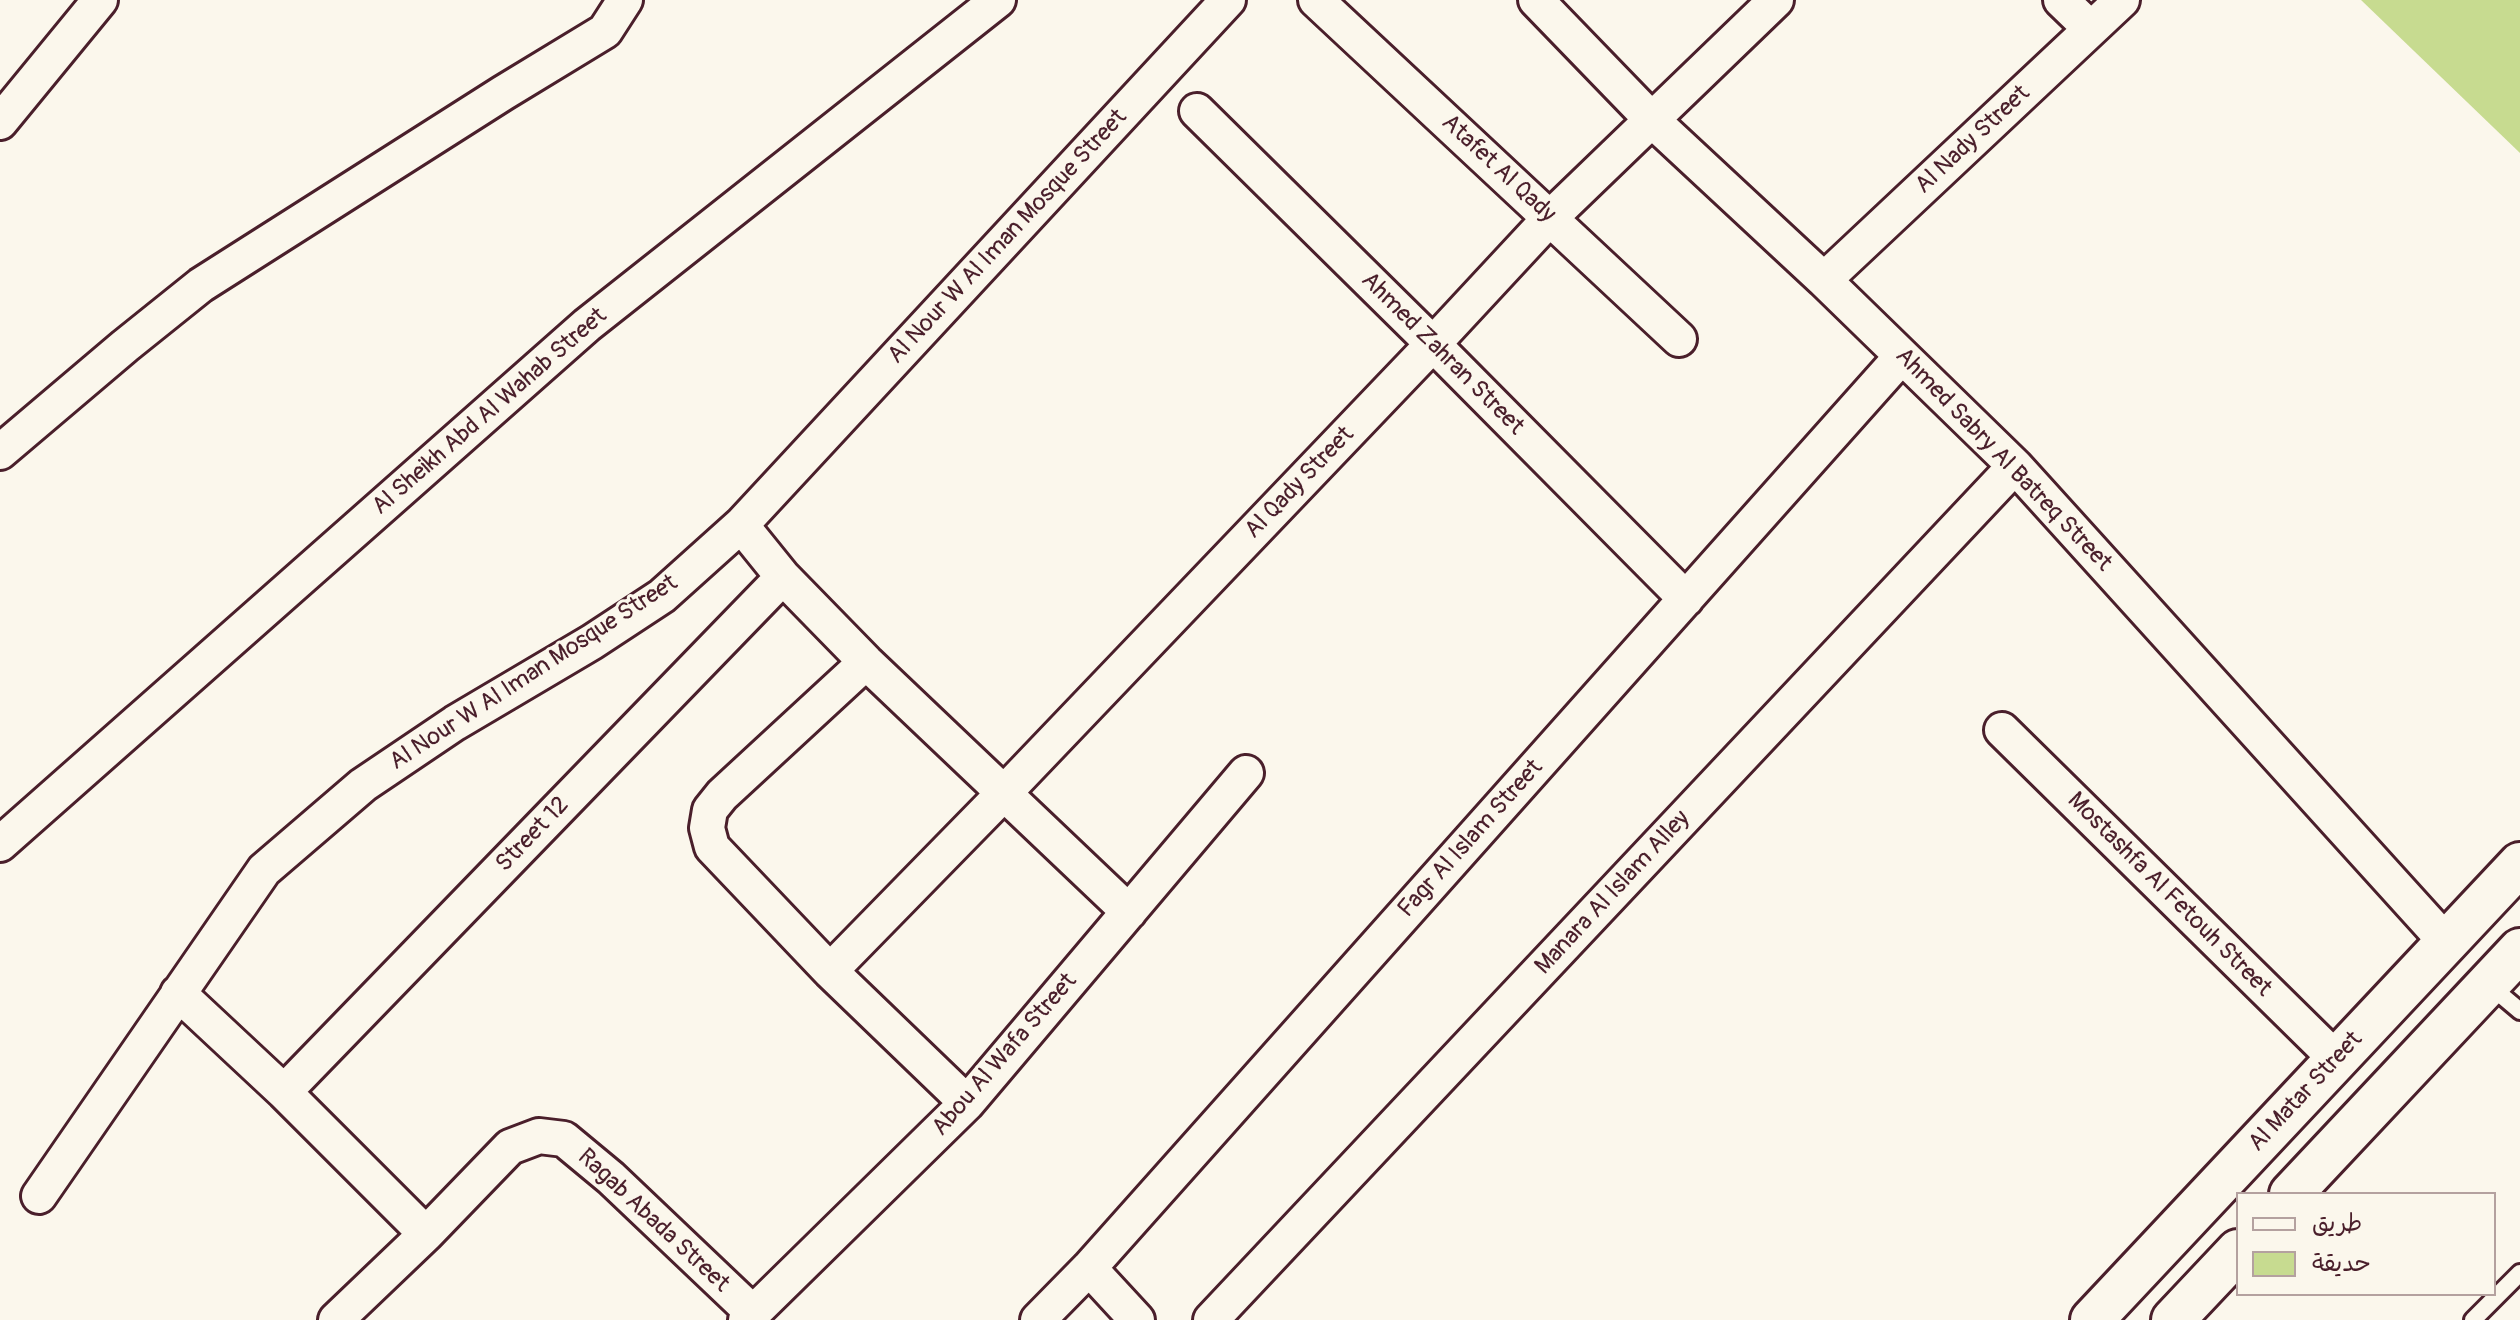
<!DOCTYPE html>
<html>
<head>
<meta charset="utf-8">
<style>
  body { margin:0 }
  #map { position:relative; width:2520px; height:1320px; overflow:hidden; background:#fbf7ec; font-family:Pangolin,"Playpen Sans Arabic",sans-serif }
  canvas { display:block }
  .legend { position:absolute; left:2236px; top:1192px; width:260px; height:104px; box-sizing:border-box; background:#fbf7ec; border:2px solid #b4a19f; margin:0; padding:10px 14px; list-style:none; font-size:24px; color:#4a1f2b }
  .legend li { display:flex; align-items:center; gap:16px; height:40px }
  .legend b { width:40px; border:2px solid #b4a19f }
</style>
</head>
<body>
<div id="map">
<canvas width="2520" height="1320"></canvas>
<ul class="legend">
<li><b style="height:10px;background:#fbf7ec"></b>طريق</li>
<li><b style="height:22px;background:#c7db90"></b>حديقة</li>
</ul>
</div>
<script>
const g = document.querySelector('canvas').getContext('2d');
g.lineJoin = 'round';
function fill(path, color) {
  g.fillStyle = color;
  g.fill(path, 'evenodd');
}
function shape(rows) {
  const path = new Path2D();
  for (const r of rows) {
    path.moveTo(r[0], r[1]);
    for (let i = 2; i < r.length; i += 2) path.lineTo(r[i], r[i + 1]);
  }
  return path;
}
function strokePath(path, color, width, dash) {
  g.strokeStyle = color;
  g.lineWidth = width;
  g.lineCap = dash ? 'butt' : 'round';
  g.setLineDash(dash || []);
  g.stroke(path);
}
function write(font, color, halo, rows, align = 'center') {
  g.font = font + ' Pangolin,sans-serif';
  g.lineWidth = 6;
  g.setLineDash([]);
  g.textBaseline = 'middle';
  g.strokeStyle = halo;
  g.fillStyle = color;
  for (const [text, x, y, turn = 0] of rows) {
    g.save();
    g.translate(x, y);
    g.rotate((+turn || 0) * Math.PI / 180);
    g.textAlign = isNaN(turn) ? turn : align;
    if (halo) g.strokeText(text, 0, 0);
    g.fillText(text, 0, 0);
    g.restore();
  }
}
const green = shape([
  [2361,0,2520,0,2520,153]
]);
const service = shape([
  [2488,984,2520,1011],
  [2473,1320,2520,1273]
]);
const minor = shape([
  [1316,0,1679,339],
  [1536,0,1652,120,1824,280,2015,466,2447,943],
  [2061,0,2091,29],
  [1197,111,1433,344,1686,599],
  [0,122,100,0],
  [1824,280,2122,0],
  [0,452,125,346,201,285,503,93,605,31,625,0],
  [741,525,783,577,866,662,1129,912],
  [866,662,722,795,710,810,707,828,712,847,830,971,967,1103],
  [2002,730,2336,1059],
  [0,844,587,325,998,0],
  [830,971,1004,793,1433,344,1550,218,1776,0],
  [178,993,284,1092,426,1234],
  [284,1092,783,577],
  [39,1196,264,870,363,785,455,723,592,642,662,596,741,525,1228,0],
  [1089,1268,1137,1320],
  [336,1320,426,1234,510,1147,539,1136,564,1139,611,1178,753,1313],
  [746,1320,967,1103,1246,773],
  [1038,1320,1089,1268,1902,356],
  [1211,1320,2015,466]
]);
const tertiary = shape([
  [2291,1194,2520,950],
  [2092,1320,2520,864],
  [2173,1320,2238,1251]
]);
const streetNames = [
  ["Al Nady Street",1973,140,-43],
  ["Atafet Al Qady",1498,169,43],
  ["Al Nour W Al Iman Mosque Street",1008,237,-47],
  ["Ahmed Zahran Street",1442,354,45],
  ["Al Sheikh Abd Al Wahab Street",490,412,-41],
  ["Ahmed Sabry Al Batreq Street",2003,460,46],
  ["Al Qady Street",1300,483,-46],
  ["Al Nour W Al Iman Mosque Street",534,673,-33],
  ["Street 12",533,835,-46],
  ["Fagr Al Islam Street",1471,839,-48],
  ["Manara Al Islam Alley",1613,893,-47],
  ["Mostashfa Al Fetouh Street",2169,895,45],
  ["Abou Al Wafa Street",1005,1055,-49],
  ["Al Matar Street",2306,1092,-47],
  ["Ragab Abada Street",653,1221,43]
];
fill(green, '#c7db90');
strokePath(service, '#4a1f2b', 22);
strokePath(minor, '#4a1f2b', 40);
strokePath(tertiary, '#4a1f2b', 48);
strokePath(service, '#fbf7ec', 16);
strokePath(minor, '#fbf7ec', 34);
strokePath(tertiary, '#fbf7ec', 42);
write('24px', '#4a1f2b', '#fbf7ec', streetNames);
</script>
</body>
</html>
